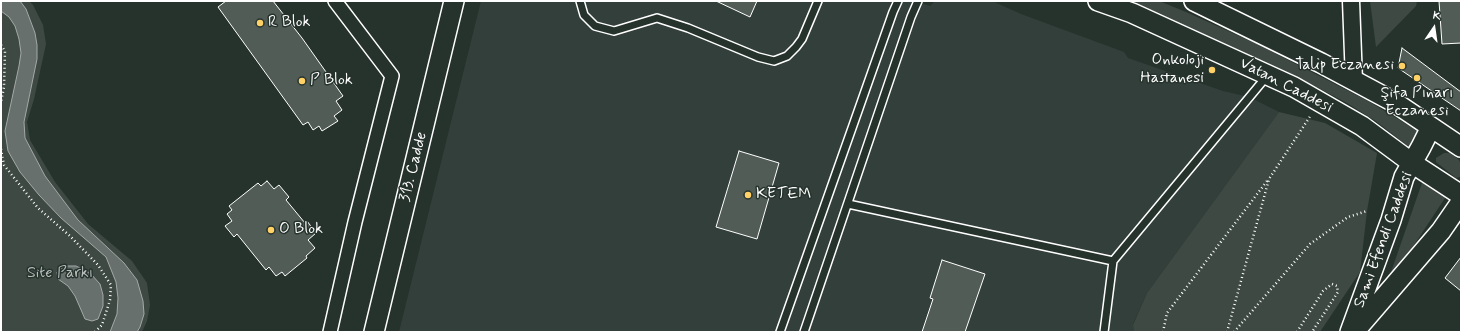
<!DOCTYPE html>
<html>
<head>
<meta charset="utf-8">
<style>
  body { margin:0 }
  #map { position:relative; width:1462px; height:333px; overflow:hidden; background:#26332d; font-family:Mynerve,sans-serif }
  canvas { display:block }
  .frame { position:absolute; inset:0; border:2px solid #fff; pointer-events:none }
  .north { position:absolute; left:1414px; top:8px; width:40px; height:40px; -webkit-text-stroke:3px #26332d; paint-order:stroke; rotate:13deg; font-size:11px; font-weight:700; line-height:16px; text-align:center; color:#fff }
  .north::after { content:''; display:block; margin:auto; width:14px; height:18px; background:#fff; clip-path:polygon(50% 0,100% 100%,50% 72%,0 100%) }
</style>
</head>
<body>
<div id="map">
<canvas width="1462" height="333"></canvas>
<div class="frame"></div>
<div class="north">K</div>
</div>
<script>
const g = document.querySelector('canvas').getContext('2d');
g.lineJoin = 'round';
function fill(path, color) {
  g.fillStyle = color;
  g.fill(path, 'evenodd');
}
function shape(rows) {
  const path = new Path2D();
  for (const r of rows) {
    path.moveTo(r[0], r[1]);
    for (let i = 2; i < r.length; i += 2) path.lineTo(r[i], r[i + 1]);
  }
  return path;
}
function strokePath(path, color, width, dash) {
  g.strokeStyle = color;
  g.lineWidth = width;
  g.lineCap = dash ? 'butt' : 'round';
  g.setLineDash(dash || []);
  g.stroke(path);
}
function write(font, color, halo, rows, align = 'center') {
  g.font = font + ' Mynerve,sans-serif';
  g.lineWidth = 3;
  g.setLineDash([]);
  g.textBaseline = 'middle';
  g.strokeStyle = halo;
  g.fillStyle = color;
  for (const [text, x, y, turn = 0] of rows) {
    g.save();
    g.translate(x, y);
    g.rotate((+turn || 0) * Math.PI / 180);
    g.textAlign = isNaN(turn) ? turn : align;
    if (halo) g.strokeText(text, 0, 0);
    g.fillText(text, 0, 0);
    g.restore();
  }
}
const built = shape([
  [481,1,916,1,930,6,935,1,992,1,1021,14,1124,52,1128,58,1223,91,1249,97,1279,112,1147,293,1133,324,1134,332,399,332]
]);
const green = shape([
  [1,1,29,1,33,5,43,25,46,44,34,99,27,122,30,140,55,182,88,224,132,261,147,283,150,305,147,321,142,332,1,332],
  [1122,1,1159,1,1186,12,1257,44,1368,101,1418,131,1409,147,1377,122,1347,103,1305,81,1185,26],
  [1370,1,1417,1,1416,6,1376,47],
  [1279,112,1325,123,1377,153,1367,211,1360,272,1320,332,1134,332,1133,325,1147,293],
  [1444,153,1450,153,1459,160,1461,164,1460,177,1456,178,1436,162,1436,158],
  [1423,180,1447,195,1393,277,1390,275]
]);
const water = shape([
  [1,1,20,1,26,9,35,33,37,45,37,59,24,122,25,138,45,176,78,220,124,263,137,280,143,301,144,314,140,327,137,332,110,332,117,314,118,298,116,282,106,257,61,218,39,195,20,172,8,151,5,131,19,66,21,53,19,39,15,26,9,17,1,11,1,1],
  [65,266,76,266,90,273,100,284,103,295,103,306,98,319,92,321,85,319,75,296,68,286,58,279,57,272,65,266]
]);
const building = shape([
  [226,1,273,1,302,38,343,96,336,101,342,110,334,116,338,121,322,131,319,126,313,130,308,122,303,125,218,7,226,1],
  [716,1,757,1,750,17,716,1],
  [1439,1,1461,1,1461,43,1442,44,1439,1],
  [1402,48,1461,92,1461,111,1398,68,1402,48],
  [739,151,779,163,757,239,716,227,739,151],
  [267,181,274,189,279,185,289,197,286,200,305,223,307,221,316,233,308,240,315,248,306,256,307,258,285,276,282,272,276,276,269,267,266,270,237,234,234,237,225,226,232,221,227,214,232,210,229,206,258,183,261,186,267,181],
  [1461,257,1461,291,1445,278,1461,257],
  [942,260,985,274,965,332,922,332,933,299,930,298,942,260]
]);
const path = shape([
  [1,45,5,51,4,87,1,102],
  [1,149,4,165,38,208,70,236,98,265,111,285,110,300,102,325,95,332],
  [1163,332,1167,313,1267,181],
  [1227,332,1269,179,1311,115],
  [1234,332,1310,244,1348,217,1367,211],
  [1297,332,1323,291,1332,284,1337,286,1338,292,1312,332]
]);
const service = shape([
  [580,1,584,15,595,26,614,31,657,18,688,28,758,57,774,61,787,56,796,47,802,39,818,1],
  [848,204,1113,261],
  [780,332,893,12,898,1],
  [804,332,911,17,918,1],
  [1104,332,1113,261,1267,76]
]);
const minor = shape([
  [330,332,355,222,392,76,335,1]
]);
const tertiary = shape([
  [1351,1,1354,81]
]);
const secondary = shape([
  [1098,1,1132,13,1294,87,1362,126,1412,163,1461,195],
  [1194,1,1321,63,1394,102,1461,147],
  [1355,331,1441,231,1461,202],
  [374,332,454,1],
  [1350,332,1391,220,1404,177,1421,147,1431,127]
]);
const markers = [
  [260,23,4,"#ffd166"],
  [1402,66,4,"#ffd166"],
  [1212,70,4,"#ffd166"],
  [1417,78,4,"#ffd166"],
  [302,81,4,"#ffd166"],
  [748,195,4,"#ffd166"],
  [271,230,4,"#ffd166"]
];
const poiNames = [
  ["R Blok",268,23],
  ["Onkoloji",1204,61,"right"],
  ["Hastanesi",1204,79,"right"],
  ["Talip Eczanesi",1394,66,"right"],
  ["P Blok",310,81],
  ["Şifa Pınarı",1417,94,"center"],
  ["Eczanesi",1417,112,"center"],
  ["KETEM",756,195],
  ["O Blok",279,230]
];
const streetNames = [
  ["Vatan Caddesi",1286,86,27],
  ["313. Cadde",414,167,-76],
  ["Sami Efendi Caddesi",1384,240,-70]
];
const parkNames = [
  ["Site Parkı",60,274]
];
fill(built, '#333f3a');
fill(green, '#3e4944');
fill(water, '#67706c');
strokePath(water, '#a4a9a7', 1);
fill(building, '#515c57');
strokePath(building, '#fff', 1);
strokePath(service, '#fff', 10);
strokePath(minor, '#fff', 16);
strokePath(tertiary, '#fff', 19);
strokePath(secondary, '#fff', 22);
strokePath(path, '#fff', 2.5, [1, 3]);
strokePath(service, '#26332d', 7);
strokePath(minor, '#26332d', 13);
strokePath(tertiary, '#26332d', 16);
strokePath(secondary, '#26332d', 19);
for (const [x, y, r, color] of markers) {
  const dot = new Path2D();
  dot.arc(x, y, r, 0, 2 * Math.PI);
  g.fillStyle = color;
  g.fill(dot);
  strokePath(dot, '#26332d', 1.5);
}
write('16px', '#fff', '#26332d', poiNames, 'left');
write('16px', '#fff', '#26332d', streetNames);
write('16px', '#bbbfbe', '#26332d', parkNames);
</script>
</body>
</html>
